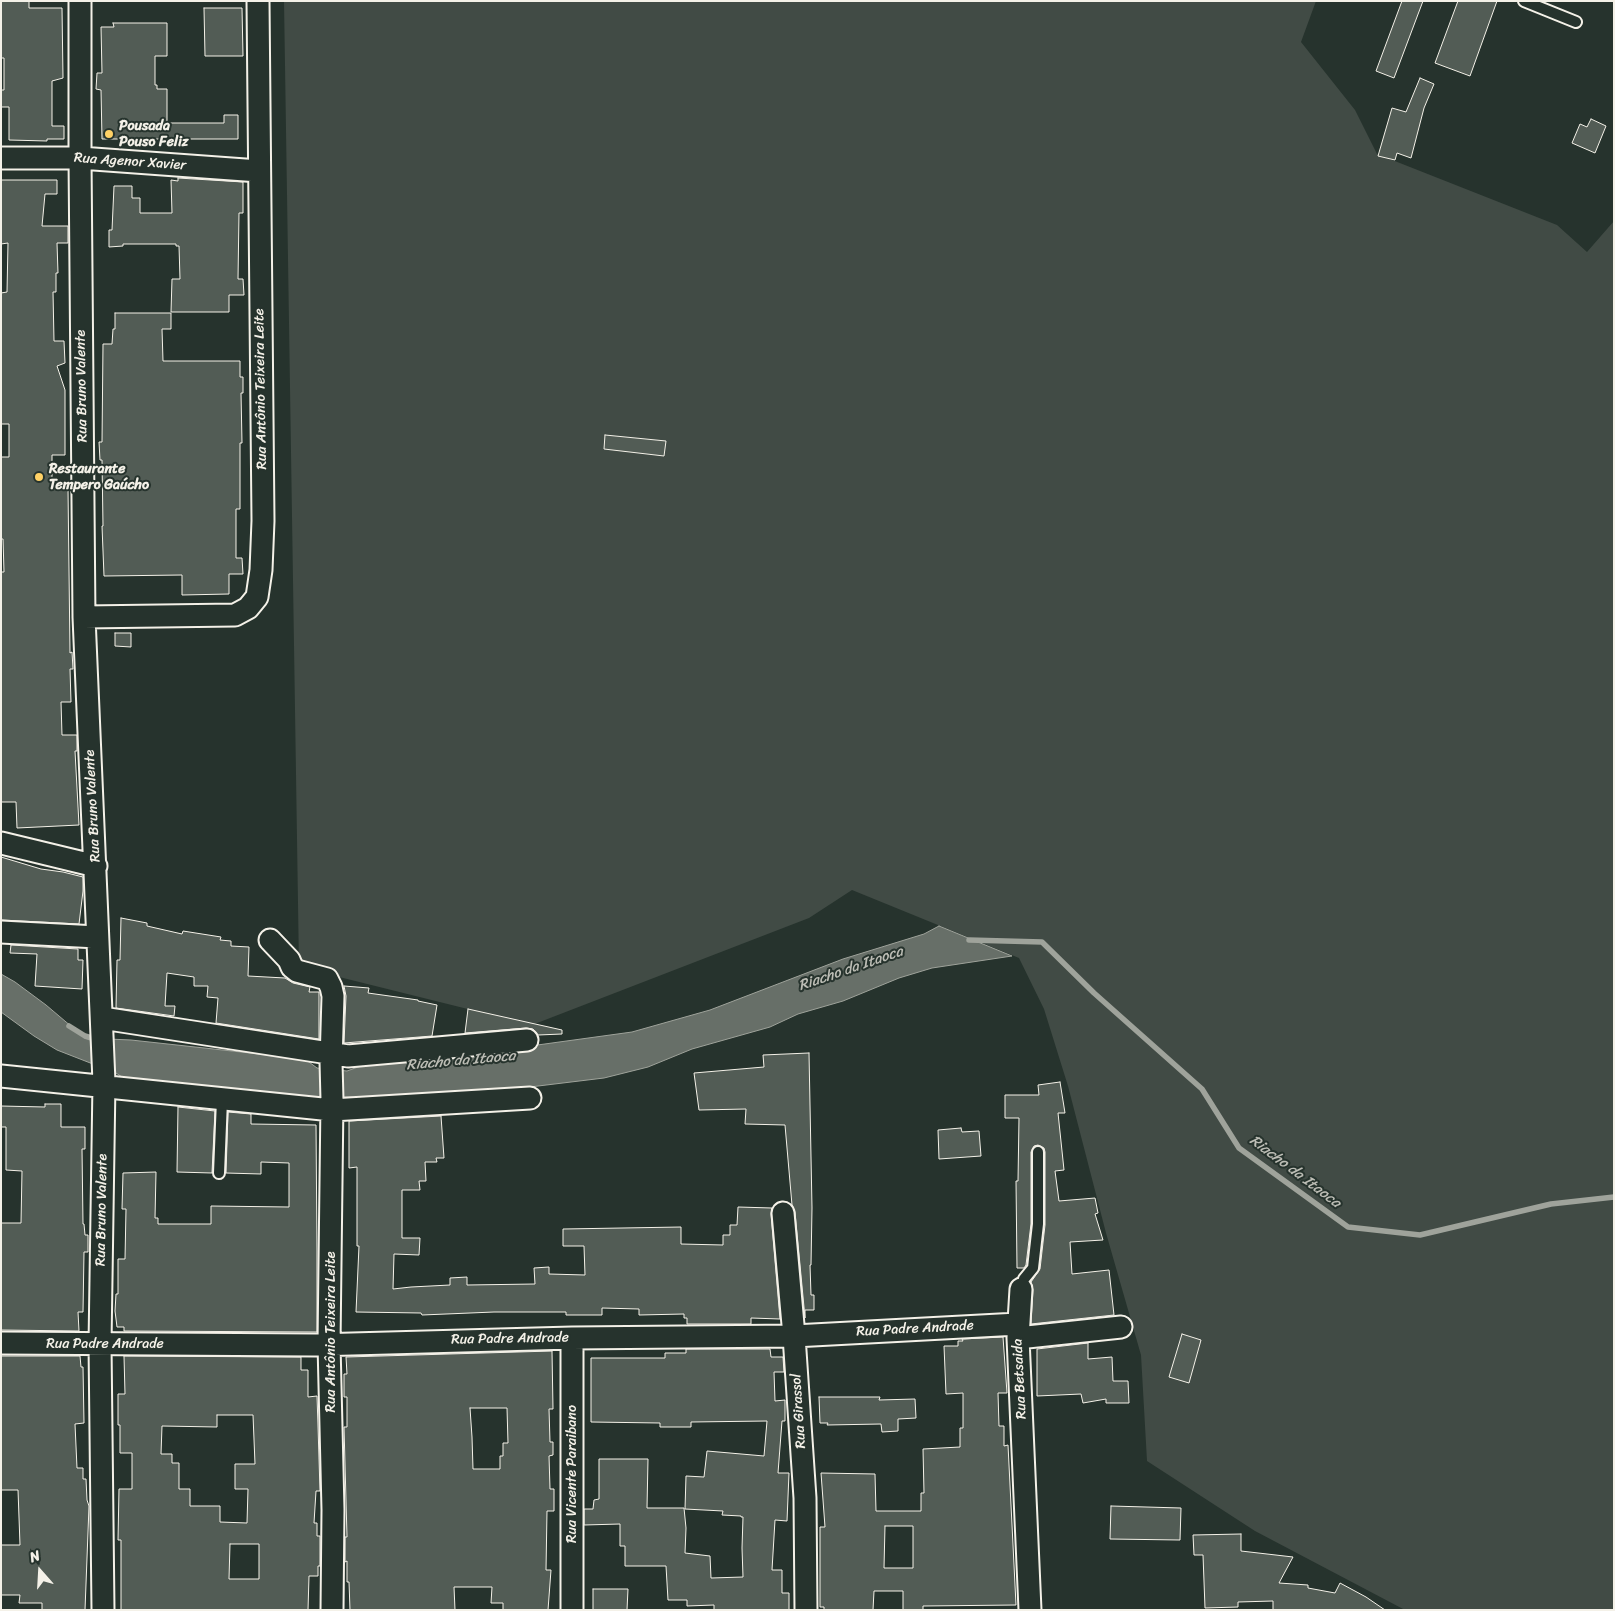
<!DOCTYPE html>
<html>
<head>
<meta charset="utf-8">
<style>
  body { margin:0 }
  #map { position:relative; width:1615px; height:1611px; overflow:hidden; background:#26332d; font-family:Sriracha,sans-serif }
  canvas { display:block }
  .frame { position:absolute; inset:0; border:2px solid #f4f1e8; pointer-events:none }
  .north { position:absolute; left:15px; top:1546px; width:50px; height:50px; -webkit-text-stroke:4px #26332d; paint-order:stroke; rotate:341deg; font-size:14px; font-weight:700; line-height:20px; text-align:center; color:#f4f1e8 }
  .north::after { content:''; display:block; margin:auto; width:18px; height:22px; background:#f4f1e8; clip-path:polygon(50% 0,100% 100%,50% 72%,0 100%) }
</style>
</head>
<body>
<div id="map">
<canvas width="1615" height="1611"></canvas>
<div class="frame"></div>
<div class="north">N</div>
</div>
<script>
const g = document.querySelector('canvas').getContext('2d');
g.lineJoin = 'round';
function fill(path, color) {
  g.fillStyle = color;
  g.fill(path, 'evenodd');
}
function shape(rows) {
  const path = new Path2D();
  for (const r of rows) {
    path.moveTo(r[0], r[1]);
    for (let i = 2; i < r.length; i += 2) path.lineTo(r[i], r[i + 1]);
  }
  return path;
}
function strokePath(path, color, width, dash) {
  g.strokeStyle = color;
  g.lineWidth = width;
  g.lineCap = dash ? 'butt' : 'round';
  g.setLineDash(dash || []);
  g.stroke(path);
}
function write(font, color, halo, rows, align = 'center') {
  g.font = font + ' Sriracha,sans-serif';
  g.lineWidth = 4;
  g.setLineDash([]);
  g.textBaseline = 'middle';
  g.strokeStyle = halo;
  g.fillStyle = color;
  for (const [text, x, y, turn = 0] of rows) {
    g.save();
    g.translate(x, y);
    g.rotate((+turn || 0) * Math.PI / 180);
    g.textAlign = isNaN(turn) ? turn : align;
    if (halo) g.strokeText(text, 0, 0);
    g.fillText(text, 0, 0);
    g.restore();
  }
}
const green = shape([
  [284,1,1316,1,1301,42,1355,110,1377,154,1557,225,1587,252,1614,221,1614,1610,1405,1610,1255,1531,1147,1461,1141,1355,1106,1233,1068,1086,1044,1009,1019,958,852,890,809,918,532,1025,299,967]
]);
const water = shape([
  [939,926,1012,956,932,968,899,978,843,1001,798,1014,770,1027,692,1049,648,1067,604,1078,398,1103,351,1097,316,1097,303,1104,128,1081,116,1073,57,1050,34,1036,1,1012,1,974,15,982,46,1005,85,1038,131,1040,305,1059,317,1068,347,1071,372,1062,472,1054,632,1032,710,1010,843,959,924,934,939,926]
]);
const stream = shape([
  [969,940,1042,942,1094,993,1202,1089,1239,1148,1348,1227,1420,1235,1551,1204,1614,1197],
  [69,1026,85,1036,98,1040]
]);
const building = shape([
  [1,1,29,1,29,8,62,8,63,78,52,81,52,126,64,126,64,139,47,139,47,141,9,140,9,107,1,107,1,90,4,90,4,58,1,58,1,1],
  [1402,1,1423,1,1394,78,1376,71,1402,1],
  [1458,1,1497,1,1470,76,1435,63,1458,1],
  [204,8,242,8,243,56,205,56,204,8],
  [113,23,167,23,167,56,155,56,155,85,157,85,157,89,167,89,167,123,224,123,224,115,238,115,238,139,102,139,101,90,96,89,97,73,102,73,101,27,114,27,113,23],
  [1420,78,1434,84,1424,108,1411,158,1397,153,1395,160,1378,156,1392,108,1406,112,1420,78],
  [1591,119,1606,126,1595,153,1572,143,1580,124,1587,127,1591,119],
  [178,178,243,182,243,213,239,213,238,279,243,279,244,295,229,295,229,312,171,312,172,279,180,279,179,246,176,246,176,244,123,244,123,246,109,247,109,230,112,230,114,186,132,186,132,198,140,198,140,213,172,213,171,180,178,181,178,178],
  [1,180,57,180,57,194,45,194,42,226,68,226,68,243,57,243,58,273,56,273,56,292,53,292,54,341,64,341,65,363,57,366,65,390,65,455,52,455,52,489,68,489,70,653,72,652,73,669,70,669,71,702,61,702,62,735,77,735,77,751,75,751,79,825,17,828,16,802,1,802,1,572,4,572,3,539,1,539,1,457,9,457,9,424,1,424,1,293,7,292,8,243,1,244,1,180],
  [115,313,171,313,171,329,162,329,163,361,240,361,240,377,243,377,243,393,241,393,242,443,240,443,240,509,236,509,236,558,242,558,243,574,229,574,229,594,182,595,182,575,104,576,102,526,103,526,102,460,100,460,99,442,102,442,103,344,112,344,113,329,115,329,115,313],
  [605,435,666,441,664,456,604,449,605,435],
  [115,633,131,633,131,647,115,646,115,633],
  [1,857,41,869,63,872,83,877,83,891,79,924,1,920,1,857],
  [121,918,147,923,147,926,182,934,183,931,221,937,220,940,231,941,231,946,249,947,248,976,285,978,293,983,310,987,309,992,319,992,319,1039,216,1023,218,998,207,997,208,986,194,986,194,977,167,973,165,1006,175,1006,174,1016,116,1008,117,960,120,960,121,918],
  [11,945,78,949,78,960,83,960,82,989,35,986,37,954,10,953,11,945],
  [344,986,369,988,368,993,418,1000,418,1001,437,1005,432,1036,344,1043,346,996,344,986],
  [468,1009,562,1030,562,1034,538,1035,533,1029,526,1028,465,1033,468,1009],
  [809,1053,812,1208,811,1265,810,1265,811,1295,814,1295,814,1310,805,1310,805,1318,795,1212,792,1205,785,1125,745,1124,746,1109,699,1110,694,1073,764,1067,763,1055,809,1053],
  [1060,1082,1065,1113,1058,1113,1064,1170,1055,1171,1059,1201,1095,1198,1098,1213,1095,1214,1103,1240,1070,1242,1072,1274,1109,1270,1114,1315,1031,1324,1033,1290,1031,1282,1040,1269,1045,1225,1045,1152,1044,1148,1038,1145,1034,1146,1031,1152,1031,1224,1026,1265,1024,1268,1017,1268,1016,1181,1018,1181,1019,1118,1005,1118,1005,1095,1039,1095,1038,1085,1060,1082],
  [45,1104,61,1104,61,1127,85,1127,85,1149,82,1149,83,1224,84,1224,85,1235,88,1235,88,1252,84,1252,83,1312,78,1312,79,1331,1,1330,1,1223,21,1223,22,1171,6,1170,6,1127,1,1127,1,1106,45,1107,45,1104],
  [178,1107,215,1111,212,1173,177,1172,178,1107],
  [228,1112,251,1114,251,1124,316,1125,317,1251,317,1332,124,1331,124,1327,117,1327,115,1311,116,1294,118,1294,118,1259,125,1259,126,1209,122,1209,123,1173,156,1172,155,1218,158,1218,158,1224,211,1224,211,1206,289,1207,289,1163,261,1162,261,1174,226,1173,228,1112],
  [441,1116,444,1158,436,1158,437,1162,425,1162,426,1181,419,1181,420,1190,402,1190,402,1238,420,1238,419,1255,394,1254,393,1289,411,1287,450,1285,450,1278,467,1277,467,1285,535,1284,534,1268,549,1267,549,1274,585,1275,584,1246,563,1246,563,1229,681,1227,681,1244,723,1245,723,1235,730,1235,730,1225,737,1225,738,1207,772,1208,771,1214,780,1319,751,1318,751,1324,687,1324,687,1318,684,1318,684,1314,639,1315,639,1309,602,1308,602,1315,566,1315,566,1312,494,1312,422,1315,421,1313,356,1312,359,1246,357,1246,357,1167,349,1168,349,1121,441,1116],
  [961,1128,962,1132,979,1131,981,1156,939,1159,938,1130,961,1128],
  [1182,1334,1201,1340,1189,1383,1169,1377,1182,1334],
  [1003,1337,1007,1393,998,1393,999,1426,1004,1426,1004,1446,1008,1445,1016,1605,923,1606,923,1610,903,1610,903,1591,874,1591,873,1610,824,1610,824,1607,820,1607,820,1527,825,1527,821,1473,875,1474,876,1511,921,1511,921,1493,924,1493,923,1449,960,1447,960,1428,963,1428,963,1393,946,1394,944,1346,958,1346,958,1341,963,1341,962,1339,1003,1337],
  [885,1526,913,1526,913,1568,884,1568,885,1526],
  [1088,1343,1088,1359,1112,1357,1113,1381,1128,1381,1129,1403,1106,1403,1106,1399,1083,1403,1081,1394,1037,1396,1037,1349,1088,1343],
  [686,1349,770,1349,771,1357,783,1357,784,1372,774,1372,775,1401,785,1400,785,1421,782,1421,778,1473,789,1473,787,1521,775,1520,772,1570,782,1570,782,1593,789,1593,789,1610,714,1610,714,1605,687,1606,687,1600,668,1600,666,1566,625,1566,625,1546,620,1546,620,1524,584,1525,584,1509,593,1509,594,1500,599,1499,599,1459,648,1459,647,1508,684,1508,686,1528,685,1553,710,1556,711,1578,743,1577,742,1548,743,1517,741,1517,741,1516,722,1515,723,1511,685,1509,686,1476,704,1477,707,1451,764,1456,767,1421,691,1422,691,1427,660,1427,660,1423,591,1422,591,1358,665,1358,665,1353,686,1353,686,1349],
  [552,1351,553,1409,549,1409,550,1442,553,1442,553,1455,549,1456,550,1489,554,1489,554,1511,547,1511,546,1570,551,1570,548,1610,503,1610,503,1603,491,1603,492,1587,454,1587,455,1610,350,1610,349,1582,347,1582,347,1561,345,1562,345,1537,347,1537,344,1427,347,1427,347,1397,344,1397,344,1374,347,1374,346,1357,552,1351],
  [470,1408,507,1408,508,1443,503,1443,503,1456,500,1456,500,1469,473,1469,472,1437,470,1408],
  [1,1356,80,1356,81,1367,83,1367,84,1423,75,1424,77,1468,83,1468,83,1479,86,1479,87,1500,89,1506,85,1610,42,1610,42,1603,19,1603,20,1595,1,1595,1,1545,20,1545,18,1490,1,1490,1,1356],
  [124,1356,301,1357,301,1370,308,1370,308,1397,317,1396,318,1426,320,1491,316,1491,314,1523,317,1523,317,1536,320,1536,320,1566,318,1566,318,1576,309,1576,308,1610,121,1610,121,1540,118,1540,119,1489,132,1489,132,1453,120,1453,120,1425,118,1425,118,1394,125,1394,124,1356],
  [217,1415,253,1415,255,1464,235,1464,235,1489,248,1489,247,1523,220,1522,220,1506,190,1506,190,1489,179,1489,179,1463,172,1463,172,1454,161,1454,162,1426,217,1427,217,1415],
  [230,1544,259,1544,259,1579,229,1579,230,1544],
  [819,1397,880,1397,879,1400,915,1399,916,1418,898,1419,898,1431,882,1432,881,1424,827,1425,828,1423,820,1423,819,1397],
  [1111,1506,1181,1508,1180,1540,1110,1539,1111,1506],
  [1241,1534,1241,1551,1293,1557,1279,1583,1308,1585,1308,1588,1335,1593,1340,1583,1366,1597,1385,1610,1273,1610,1273,1601,1238,1602,1238,1607,1205,1608,1203,1555,1194,1555,1193,1535,1241,1534],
  [593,1589,628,1589,627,1610,593,1610,593,1589]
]);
const service = shape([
  [1524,1,1576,22],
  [219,1173,222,1100],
  [1021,1289,1024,1279,1033,1268,1038,1224,1038,1152]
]);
const minor = shape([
  [80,1,80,158,84,617,104,1082,100,1344,103,1610],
  [1,158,80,158,259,171],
  [84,617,235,615,248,608,257,597,261,570,263,521,258,1],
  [1,843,96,866],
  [1,932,97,937],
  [270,940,289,960,292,967,297,971,327,979,331,987,333,996,331,1062,332,1100,329,1344,333,1510,332,1610],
  [102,1018,348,1056,527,1040],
  [1,1076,332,1110,530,1098],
  [783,1213,794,1336,805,1498,806,1610],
  [1021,1289,1018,1338,1030,1610],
  [1018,1338,1121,1327],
  [1,1343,315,1345,572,1338,794,1336,1018,1324],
  [572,1610,572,1338]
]);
const markers = [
  [109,134,5,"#ffd166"],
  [39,477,5,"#ffd166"]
];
const poiNames = [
  ["Pousada",119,126],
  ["Pouso Feliz",119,142],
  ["Restaurante",49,469],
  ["Tempero Gaúcho",49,485]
];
const streetNames = [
  ["Rua Agenor Xavier",130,162,4],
  ["Rua Bruno Valente",82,386,-91],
  ["Rua Antônio Teixeira Leite",261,389,-91],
  ["Rua Bruno Valente",93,806,-93],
  ["Rua Bruno Valente",102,1210,-89],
  ["Rua Padre Andrade",915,1329,-3],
  ["Rua Antônio Teixeira Leite",331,1332,-90],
  ["Rua Padre Andrade",510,1339,-1],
  ["Rua Padre Andrade",105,1344],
  ["Rua Betsaida",1020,1379,-93],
  ["Rua Girassol",799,1411,-94],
  ["Rua Vicente Paraibano",572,1474,-90]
];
const waterNames = [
  ["Riacho da Itaoca",851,969,-19],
  ["Riacho da Itaoca",461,1061,-5],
  ["Riacho da Itaoca",1295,1172,37]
];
fill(green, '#414b45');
fill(water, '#676f68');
strokePath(water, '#9fa39b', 1);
strokePath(stream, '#9fa39b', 5.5);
fill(building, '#525c55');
strokePath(building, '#f4f1e8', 1);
strokePath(service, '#f4f1e8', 14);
strokePath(minor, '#f4f1e8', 25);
strokePath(service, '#26332d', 10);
strokePath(minor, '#26332d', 21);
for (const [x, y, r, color] of markers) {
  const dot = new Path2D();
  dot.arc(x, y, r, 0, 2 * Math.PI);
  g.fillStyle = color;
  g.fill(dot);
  strokePath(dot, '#26332d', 2);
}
write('bold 14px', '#f4f1e8', '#26332d', poiNames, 'left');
write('14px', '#f4f1e8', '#26332d', streetNames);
write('italic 15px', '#bcbdb5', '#26332d', waterNames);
</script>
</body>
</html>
